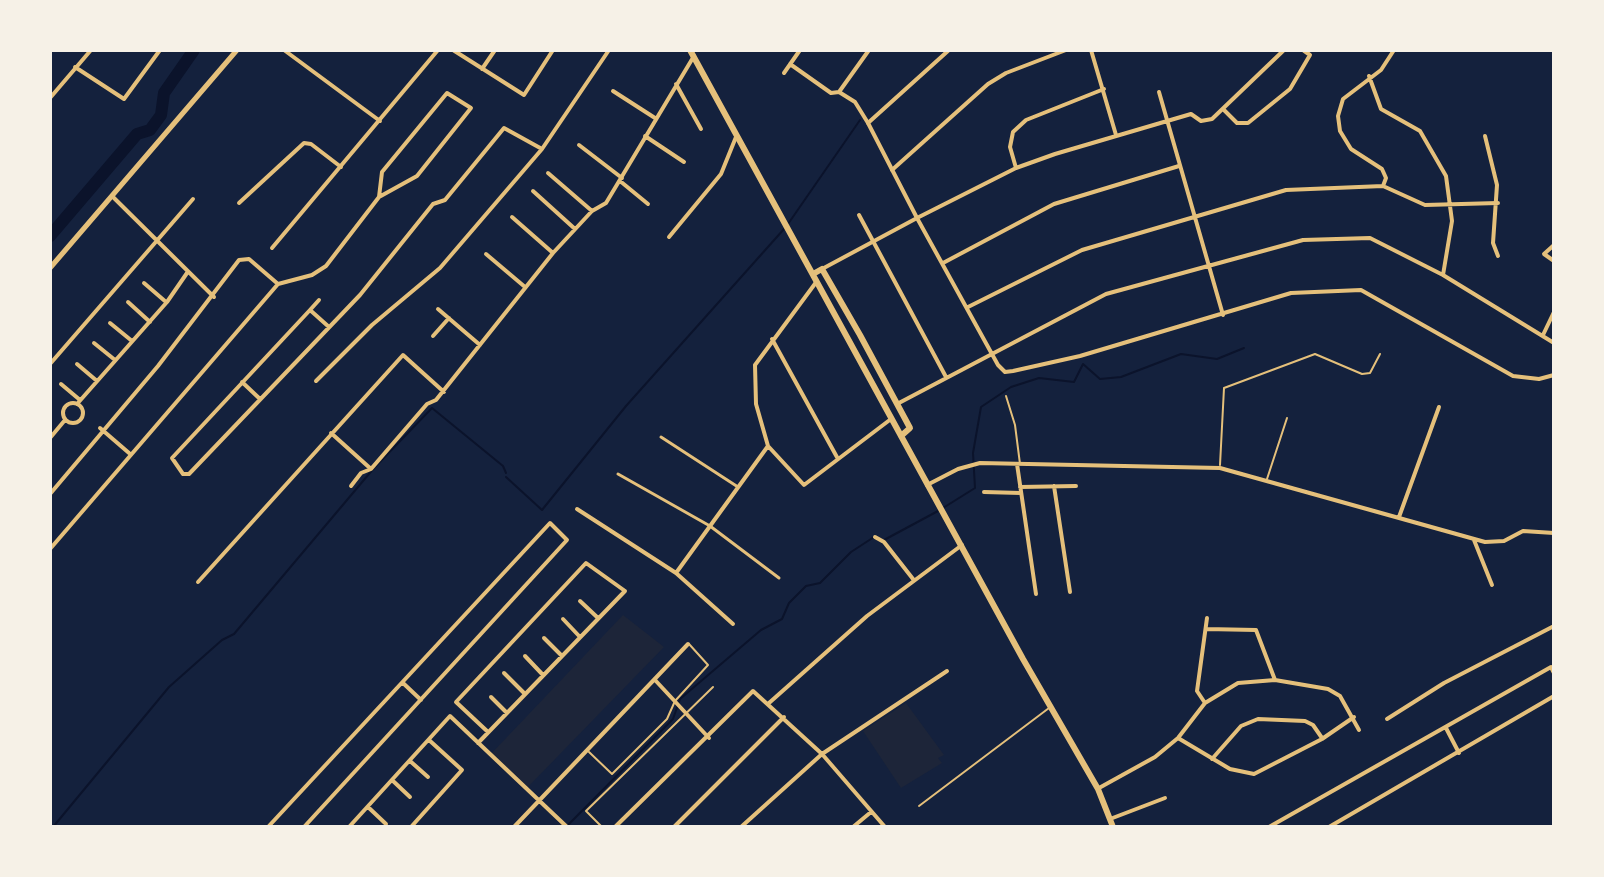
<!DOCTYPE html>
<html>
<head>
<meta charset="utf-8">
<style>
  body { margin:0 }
  #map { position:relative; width:1604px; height:877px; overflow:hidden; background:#14213d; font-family:"Noto Sans",sans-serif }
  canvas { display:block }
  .frame { position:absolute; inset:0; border:52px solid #f6f1e7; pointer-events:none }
</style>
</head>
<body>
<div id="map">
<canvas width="1604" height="877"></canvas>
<div class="frame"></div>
</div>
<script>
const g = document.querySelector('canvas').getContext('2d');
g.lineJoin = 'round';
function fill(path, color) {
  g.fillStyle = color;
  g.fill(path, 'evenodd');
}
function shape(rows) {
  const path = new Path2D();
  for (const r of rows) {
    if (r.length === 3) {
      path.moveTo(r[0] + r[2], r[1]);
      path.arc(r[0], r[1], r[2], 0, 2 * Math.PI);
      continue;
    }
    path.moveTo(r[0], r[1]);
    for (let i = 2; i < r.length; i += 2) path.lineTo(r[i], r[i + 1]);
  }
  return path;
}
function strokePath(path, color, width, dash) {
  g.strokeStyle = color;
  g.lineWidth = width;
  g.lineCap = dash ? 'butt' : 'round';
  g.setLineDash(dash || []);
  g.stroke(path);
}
const green = shape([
  [623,615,664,647,525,790,489,756],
  [906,703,944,755,938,758,942,763,901,788,863,731]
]);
const stream = shape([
  [788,224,860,120],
  [506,477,542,510,626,406,784,229],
  [943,508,975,488,973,453,981,407,1011,387,1039,378,1074,382,1083,364,1100,379,1121,377,1181,354,1217,359,1244,348],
  [884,540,938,511],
  [567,826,673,719,680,699,761,630,782,619,789,603,806,586,820,583,851,552,874,537],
  [53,827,169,687,222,640,234,634,374,468,432,408,503,466,506,473]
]);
const river = shape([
  [50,236,137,134,150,130,161,115,164,93,194,50]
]);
const service = shape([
  [1006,396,1015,425,1020,464],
  [1220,465,1224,388,1315,354,1362,374,1370,373,1380,354],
  [1267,479,1287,418],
  [589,752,612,774,667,719,675,701,708,665,689,644],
  [919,806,1049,708],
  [602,827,586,811,713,687]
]);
const pedestrian = shape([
  [661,437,738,487],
  [618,474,710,526,779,578]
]);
const minor = shape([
  [284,50,380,121],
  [453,50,524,95,553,50],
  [1091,50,1116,135],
  [1284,50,1212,119,1201,121,1191,114,1055,154,1016,168,917,218,998,365,1005,372,1013,371,1080,356,1291,293,1361,290,1513,376,1539,379,1554,375],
  [790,64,831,93,839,92,855,102,868,123],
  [75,67,124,99,160,50],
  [482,69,495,50],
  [784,73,800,50],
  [1369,76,1381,109,1420,131,1446,176,1452,221,1443,275],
  [676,84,701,129],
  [613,91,655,118],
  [839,92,869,50],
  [1159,92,1223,315],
  [50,98,91,50],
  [1224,110,1237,123,1248,123,1290,89,1310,55,1303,50],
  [645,136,684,162],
  [1485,136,1497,185,1493,243,1498,256],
  [579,145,622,178],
  [1016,168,1010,147,1013,132,1026,120,1104,89],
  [892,170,988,84,1006,73,1066,50],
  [548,173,592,211],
  [620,181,648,204],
  [1383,186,1386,178,1382,169,1351,149,1340,131,1338,116,1343,99,1381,70,1394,50],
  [533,191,575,229],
  [113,197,214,297],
  [239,203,304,143,311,144,341,167],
  [859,215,946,377],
  [512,217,553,253],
  [669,237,721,174,736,137],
  [1554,245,1544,254,1554,261],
  [272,248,438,50],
  [486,254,525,287],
  [943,263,1054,204,1179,166],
  [817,281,755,365,756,404,768,446,804,485,891,419],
  [144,283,166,302],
  [278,284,312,275,326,266,379,197,417,176,471,108,447,93,382,172,379,197],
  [319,300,310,310,329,327],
  [128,302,150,322],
  [968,307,1082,250,1286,190,1383,186,1425,205,1498,203],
  [438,309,480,345],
  [310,310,172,458,183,474,189,474,360,295,433,204,445,200,504,128,542,149,609,50],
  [110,323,132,341],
  [1543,335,1554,312],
  [433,336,449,318],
  [772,339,838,459],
  [94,343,115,360],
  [50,364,193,199],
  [77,364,97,381],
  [316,381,372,325,440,268,542,149],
  [242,382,260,399],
  [61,384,80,400],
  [73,413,10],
  [77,404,167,302,187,273],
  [897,404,1106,294,1303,240,1370,238,1443,275,1554,343],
  [100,428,129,453],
  [331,433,371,469],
  [50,438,65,420],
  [1017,464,1036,594],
  [927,485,958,469,980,463,1220,468,1485,542,1504,541,1523,531,1554,533],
  [351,486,361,473,371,469,427,404,436,400,553,253,592,211,606,203,694,56],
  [1054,486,1070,592],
  [1020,487,1076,486],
  [984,492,1021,493],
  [50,494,158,366,239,260,249,259,278,284],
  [577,509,676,573,733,624],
  [1399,517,1439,407],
  [875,537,884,542,913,579],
  [1474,540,1492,585],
  [50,549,278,284],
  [676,573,768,446],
  [198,582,403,355,444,392],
  [580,601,598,618],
  [563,619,580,637],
  [1206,629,1256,630,1275,680],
  [544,638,562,656],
  [525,656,543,675],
  [504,673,525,694],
  [655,680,709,738],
  [403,683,421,700],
  [491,697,507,713],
  [769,703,867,616,962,545],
  [1205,703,1197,691,1207,618],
  [1387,719,1444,683,1554,626],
  [1446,728,1459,753],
  [1178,738,1230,769,1254,774,1322,739,1354,717],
  [478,743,625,591,586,563,456,702,488,732],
  [1212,759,1241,726,1258,719,1305,721,1313,725,1322,738],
  [410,761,428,777],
  [392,780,410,797],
  [1099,788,1155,757,1178,738,1205,703,1238,683,1275,680,1328,689,1340,696,1359,730],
  [368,807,386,824],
  [1110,819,1165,798],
  [268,827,550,523,567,540,304,827],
  [349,827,450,716,567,827],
  [411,827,462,770,429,740],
  [514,827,688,644],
  [615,827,753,691,822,754,885,827],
  [674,827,784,717],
  [741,827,822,754,947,671],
  [853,827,871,812],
  [1269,827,1551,667,1554,673],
  [1329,827,1554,696]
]);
const tertiary = shape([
  [822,269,917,218,868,123,949,50]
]);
const secondary = shape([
  [50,268,237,50]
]);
const primary = shape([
  [690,50,1023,659,1098,789,1113,827],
  [813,274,822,269,860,335,910,428,901,436]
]);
fill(green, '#1d2539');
strokePath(stream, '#0b132b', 2);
strokePath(river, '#0b132b', 12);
strokePath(service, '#e5c07b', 2);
strokePath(pedestrian, '#e5c07b', 3);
strokePath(minor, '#e5c07b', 4);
strokePath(tertiary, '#e5c07b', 4);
strokePath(secondary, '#e5c07b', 5);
strokePath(primary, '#e5c07b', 6);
</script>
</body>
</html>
